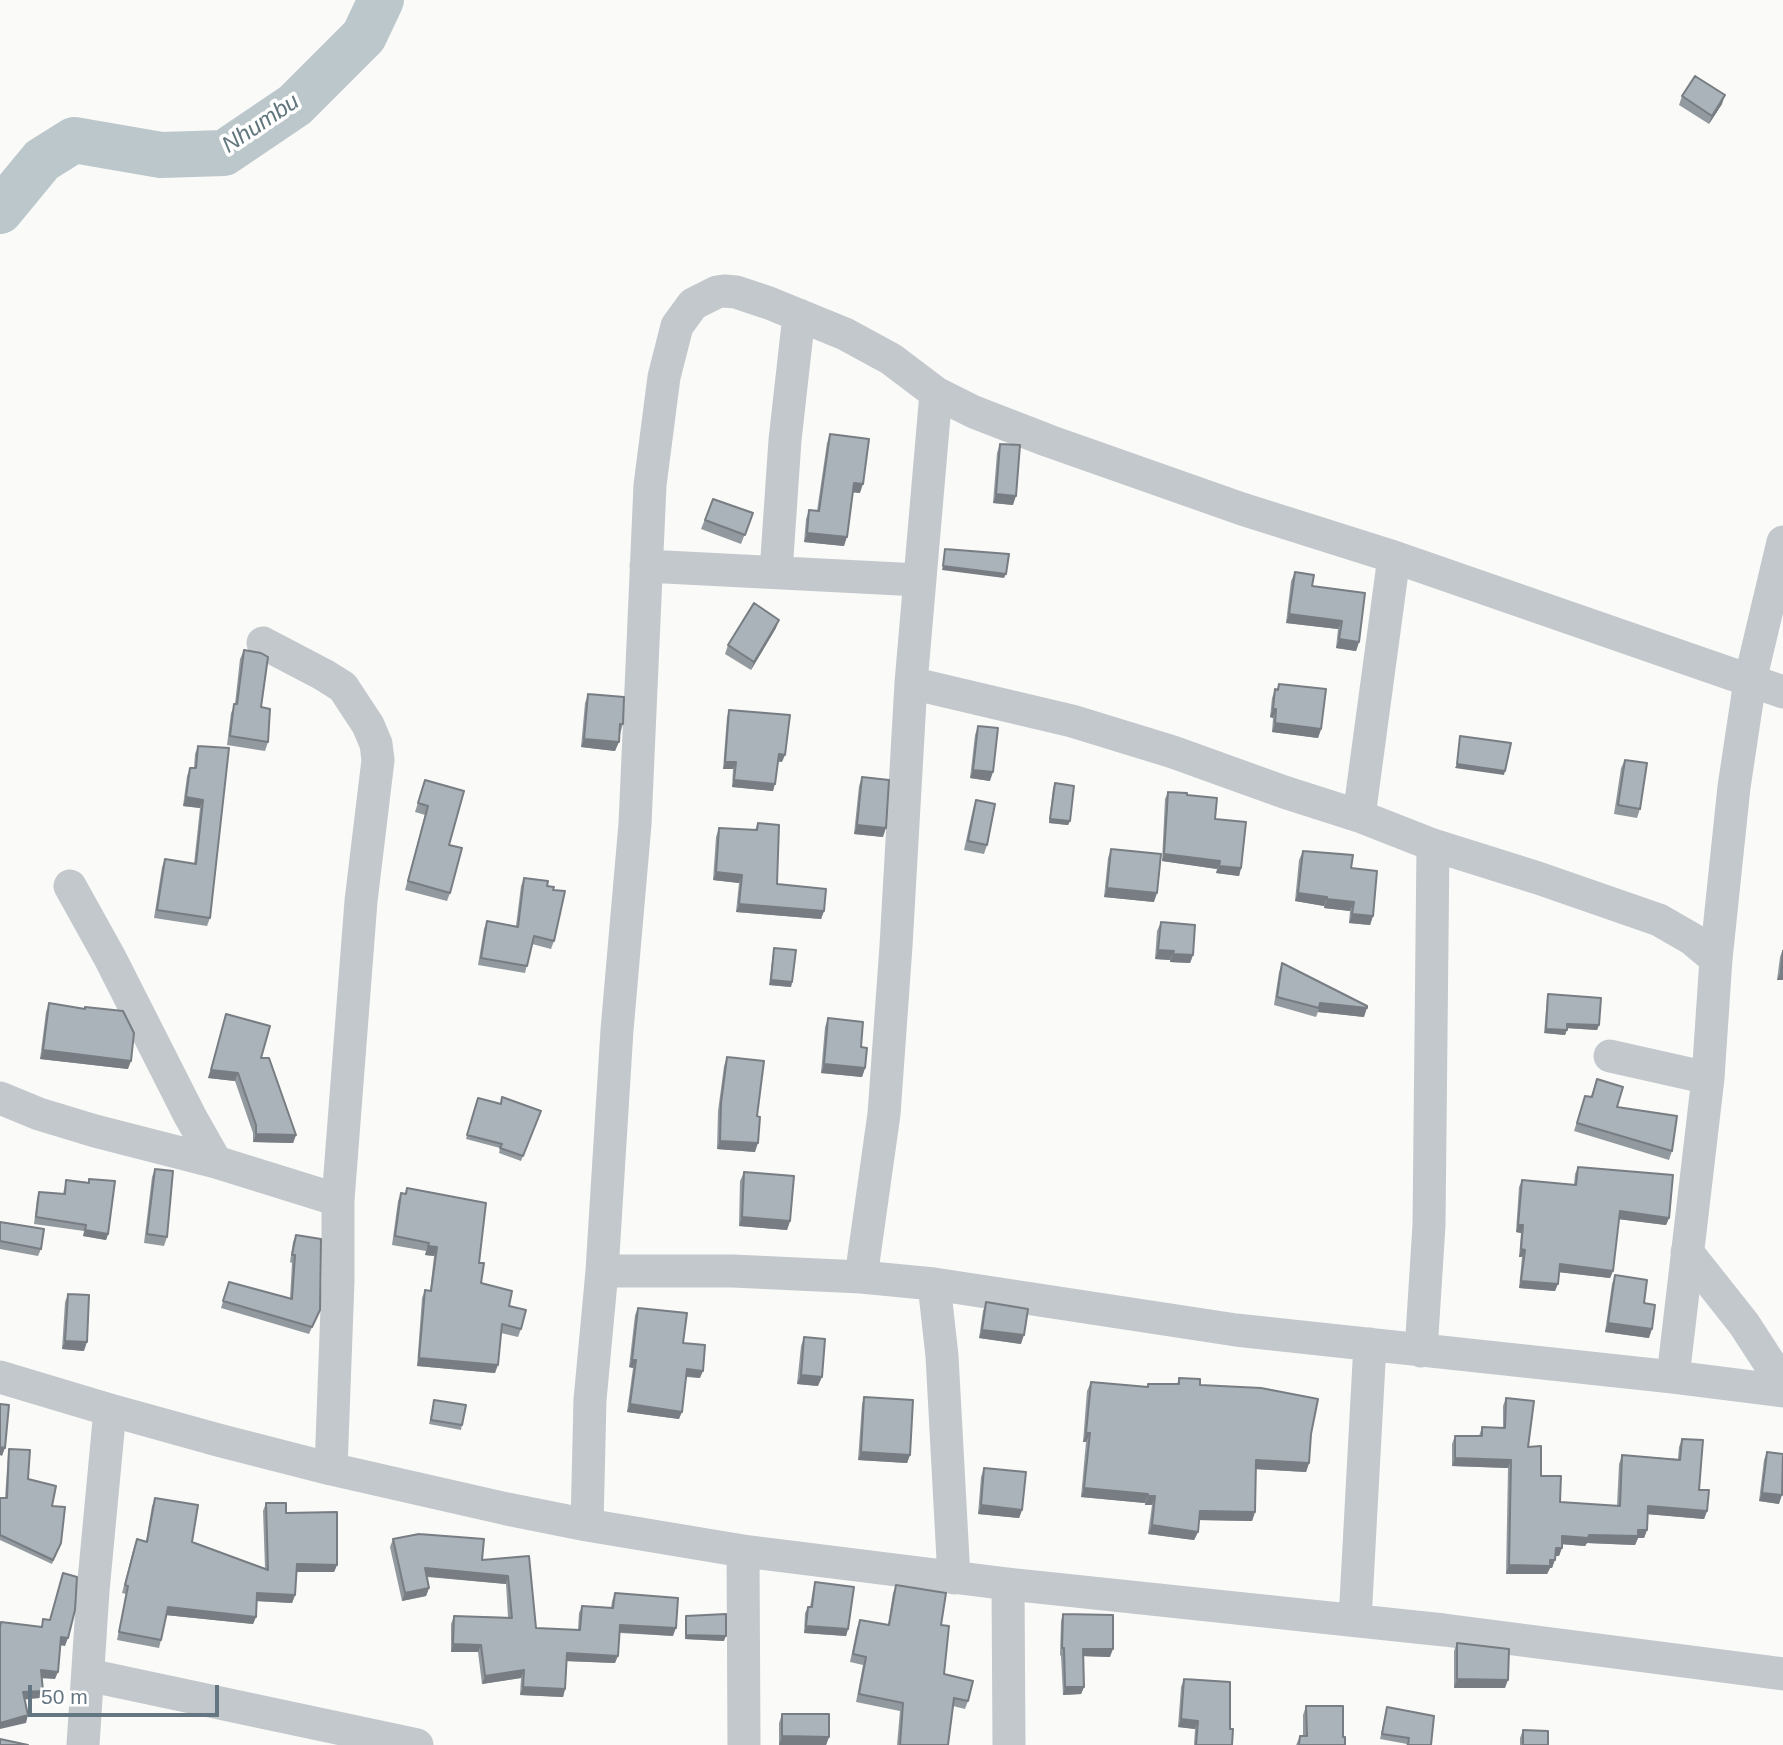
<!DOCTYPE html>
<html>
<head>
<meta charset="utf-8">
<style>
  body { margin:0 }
  #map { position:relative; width:1783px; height:1745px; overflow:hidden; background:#fafaf8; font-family:Helvetica,sans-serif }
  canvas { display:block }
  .scale { position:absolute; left:28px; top:1685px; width:191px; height:32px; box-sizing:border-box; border:4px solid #657683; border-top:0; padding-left:9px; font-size:21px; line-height:24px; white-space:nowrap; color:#657683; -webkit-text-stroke:5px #fff; paint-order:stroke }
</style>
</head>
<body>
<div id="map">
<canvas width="1783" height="1745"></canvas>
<div class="scale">50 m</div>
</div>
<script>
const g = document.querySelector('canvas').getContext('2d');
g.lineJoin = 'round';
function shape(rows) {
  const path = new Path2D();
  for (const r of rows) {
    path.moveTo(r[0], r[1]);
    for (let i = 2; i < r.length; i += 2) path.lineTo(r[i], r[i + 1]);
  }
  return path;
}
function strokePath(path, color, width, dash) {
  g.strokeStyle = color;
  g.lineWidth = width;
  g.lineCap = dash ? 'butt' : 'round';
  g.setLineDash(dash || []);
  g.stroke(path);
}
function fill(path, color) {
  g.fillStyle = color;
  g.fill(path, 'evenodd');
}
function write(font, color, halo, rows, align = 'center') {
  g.font = font + ' Helvetica,sans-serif';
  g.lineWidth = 7;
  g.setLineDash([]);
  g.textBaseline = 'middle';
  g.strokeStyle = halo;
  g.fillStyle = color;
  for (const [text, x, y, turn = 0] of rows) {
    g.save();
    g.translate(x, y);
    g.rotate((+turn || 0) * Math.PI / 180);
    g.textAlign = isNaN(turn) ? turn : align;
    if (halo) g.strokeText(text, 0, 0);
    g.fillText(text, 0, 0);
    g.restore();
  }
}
const river = shape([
  [0,211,42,160,74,140,161,155,224,153,295,105,364,36,381,0]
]);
const minor = shape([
  [646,566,919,580],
  [776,572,785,440,799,315],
  [263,643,324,675,343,687,368,725,376,744,378,760,361,901,338,1200,338,1281,331,1469],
  [911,683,1072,721,1173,752,1284,792,1359,816,1433,845,1538,878,1659,920,1692,939,1716,959],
  [1359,816,1394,557],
  [70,886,110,958,190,1116,216,1162],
  [1610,1056,1708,1078],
  [0,1098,39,1114,95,1131,216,1162,338,1200],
  [1687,1252,1744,1324,1783,1384],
  [602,1271,733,1271,861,1277,934,1284,1236,1330,1673,1377,1783,1391],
  [861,1277,884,1114,896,946,911,683,936,393],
  [934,1284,942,1356,954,1578],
  [1421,1351,1429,1225,1433,845],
  [0,1377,110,1410,218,1440,331,1469,507,1509,587,1525,743,1551,1008,1584,1444,1630,1783,1674],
  [1673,1377,1708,1078,1716,959,1734,787,1750,681,1783,542],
  [587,1525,590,1400,602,1271,617,1030,635,824,650,485,664,377,677,326,693,304,717,292,724,291,736,292,769,303,845,334,891,359,936,393,974,412,1049,441,1242,509,1394,557,1783,692],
  [743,1551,744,1745],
  [1008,1584,1009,1745],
  [1355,1620,1370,1344],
  [88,1675,417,1745],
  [83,1745,93,1591,110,1410]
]);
const wall = shape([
  [1682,96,1722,104,1709,124,1679,105],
  [830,434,860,493,852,492,844,546,804,542,806,519,809,510,817,511,827,443],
  [1000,444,1013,505,993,503,997,453],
  [713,499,753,513,741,544,701,529],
  [1295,572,1359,642,1356,651,1336,648,1338,629,1286,623,1291,581],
  [776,628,751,670,725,654,728,645],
  [244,650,261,707,268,742,265,751,227,745,231,713,235,704,240,659],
  [1279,684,1321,729,1318,738,1272,732,1273,718,1270,717,1272,698,1275,689,1277,690],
  [588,694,623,724,615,751,581,747,585,703],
  [729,710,782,762,778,761,773,791,732,787,733,769,723,769,727,717],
  [978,726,990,781,970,778,975,735],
  [198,746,229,748,210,918,207,926,154,918,162,867,165,859,194,864,200,808,183,806,187,776,190,768,194,768,195,754],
  [1625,760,1640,809,1637,818,1614,814,1621,768],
  [862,777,883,837,854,834,859,786],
  [425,780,450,893,447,901,405,890,425,815,415,812],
  [1055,783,1070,821,1068,825,1049,823,1053,788],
  [1168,792,1187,795,1215,819,1241,868,1239,876,1216,873,1217,869,1162,861,1165,799],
  [976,800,987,845,984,854,964,850,973,809],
  [758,823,777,884,824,911,821,919,736,912,739,883,713,880,716,837,719,828,755,830],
  [1111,849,1154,902,1104,897,1108,858],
  [1303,851,1351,868,1373,916,1370,925,1349,923,1350,911,1324,908,1324,906,1295,901,1299,860],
  [524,878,547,886,554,941,551,949,532,944,525,973,478,965,484,929,487,921,516,926,521,886],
  [1161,922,1193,955,1190,963,1170,962,1170,960,1155,959,1157,931],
  [774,948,792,982,791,987,769,985,773,953],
  [1783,949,1783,980,1777,980,1780,957],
  [1282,963,1364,1017,1318,1012,1316,1017,1274,1005,1279,972],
  [1548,994,1599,1025,1597,1030,1567,1028,1565,1035,1544,1033,1547,998],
  [49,1003,128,1069,40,1059,46,1012],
  [226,1014,261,1058,296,1135,293,1143,253,1142,253,1133,235,1081,208,1078],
  [828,1018,861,1047,865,1068,862,1077,821,1073,825,1027],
  [727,1057,757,1116,755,1152,717,1149,718,1111,724,1066],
  [1597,1079,1617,1107,1672,1151,1669,1160,1574,1131,1585,1096,1591,1096],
  [502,1097,541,1111,521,1161,499,1153,500,1148,466,1139,478,1098,500,1104],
  [1578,1167,1669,1218,1666,1225,1619,1219,1613,1271,1610,1278,1559,1272,1555,1291,1519,1288,1522,1257,1519,1257,1521,1233,1516,1232,1519,1187,1522,1180,1574,1185,1575,1174],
  [155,1169,167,1237,164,1246,144,1243,152,1177],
  [744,1172,790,1221,787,1230,739,1226,740,1181],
  [89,1179,108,1234,106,1240,83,1236,84,1231,34,1224,37,1198,39,1192,63,1194,66,1180,88,1182],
  [407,1188,479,1263,481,1283,509,1306,521,1329,518,1337,501,1333,495,1373,417,1366,422,1298,425,1290,430,1291,434,1256,425,1255,426,1251,392,1245,398,1201,401,1193,405,1194],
  [0,1222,41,1249,38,1256,0,1249],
  [296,1235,320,1310,309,1334,221,1308,229,1282,290,1298,292,1263,290,1262,293,1242],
  [1615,1275,1644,1303,1649,1338,1605,1332,1612,1284],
  [68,1294,84,1351,62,1349,65,1302],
  [986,1302,1021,1344,979,1338,983,1311],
  [638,1308,683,1343,700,1378,686,1377,679,1419,627,1412,633,1368,629,1367,635,1315],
  [804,1337,818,1386,797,1384,801,1346],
  [1179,1378,1200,1385,1311,1434,1309,1463,1306,1472,1256,1469,1255,1512,1252,1521,1199,1520,1198,1532,1194,1540,1148,1534,1152,1505,1145,1505,1145,1503,1081,1497,1086,1442,1083,1442,1087,1391,1091,1382,1147,1387,1148,1384,1177,1384],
  [864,1397,910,1455,907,1463,858,1460,862,1404],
  [1506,1398,1541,1476,1560,1502,1617,1506,1619,1464,1622,1455,1678,1459,1679,1447,1682,1439,1707,1511,1704,1519,1648,1514,1647,1530,1644,1538,1638,1538,1635,1545,1587,1543,1585,1546,1562,1544,1559,1556,1555,1556,1552,1568,1550,1568,1547,1574,1506,1574,1508,1468,1452,1466,1452,1444,1455,1436,1479,1436,1482,1427,1503,1428,1503,1406],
  [434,1400,462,1425,461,1430,429,1424],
  [9,1449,28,1479,52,1506,61,1543,52,1564,0,1540,0,1498,5,1498,8,1454],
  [1767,1452,1779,1504,1759,1501,1764,1460],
  [984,1468,1022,1510,1019,1518,978,1514,981,1477],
  [155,1498,192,1542,265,1568,263,1511,266,1503,286,1513,337,1565,334,1572,296,1572,295,1595,292,1603,257,1601,256,1617,253,1624,166,1615,161,1640,159,1648,117,1640,126,1594,122,1593,134,1547,137,1539,146,1541,152,1506],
  [393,1539,482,1560,529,1556,536,1628,578,1630,579,1613,582,1606,611,1608,612,1601,615,1593,673,1636,620,1633,615,1663,567,1661,565,1689,563,1697,520,1695,521,1678,482,1684,478,1652,451,1652,451,1624,454,1616,508,1617,506,1584,427,1577,429,1588,426,1596,402,1601,390,1547],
  [815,1582,848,1629,846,1636,804,1633,805,1613,808,1607,810,1607,813,1589],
  [896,1585,941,1625,944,1674,968,1701,965,1709,953,1706,948,1745,897,1745,900,1711,856,1702,863,1665,850,1662,857,1628,860,1620,888,1625,893,1593],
  [1063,1614,1110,1657,1083,1656,1084,1687,1081,1694,1063,1695,1061,1656,1060,1655,1061,1621],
  [686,1616,724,1641,685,1639,685,1621],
  [1457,1643,1505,1688,1454,1688,1454,1651],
  [1184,1679,1230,1729,1232,1745,1194,1745,1195,1729,1178,1727,1181,1687],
  [1306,1706,1343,1737,1345,1745,1296,1745,1300,1736,1303,1736,1303,1715],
  [1387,1707,1431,1745,1406,1745,1407,1744,1380,1739],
  [782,1714,829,1737,826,1745,779,1745,779,1723],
  [1523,1730,1548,1745,1520,1745,1520,1738]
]);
const shadedWall = shape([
  [1725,95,1722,104,1709,124,1712,116],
  [854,483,863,484,860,493,850,492],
  [996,494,1016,496,1013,505,993,503],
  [807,533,847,537,844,546,804,542],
  [943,566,1006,574,1004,578,942,570],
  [1289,614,1342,621,1338,629,1286,623],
  [779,620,776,628,751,670,754,662],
  [1339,639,1359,642,1356,651,1336,648],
  [1273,709,1276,709,1273,718,1270,717],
  [1275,723,1321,729,1318,738,1272,732],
  [584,739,619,742,615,751,581,747],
  [779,754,785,755,782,762,776,761],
  [725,762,736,762,733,769,723,769],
  [1457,764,1505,771,1504,775,1455,768],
  [973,770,993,772,990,781,970,778],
  [734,780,775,784,773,791,732,787],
  [186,797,203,800,200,808,183,806],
  [1050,819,1070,821,1068,825,1049,823],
  [857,825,886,828,883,837,854,834],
  [1164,854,1220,861,1217,869,1162,861],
  [1219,866,1241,868,1239,876,1216,873],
  [716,872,742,875,739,883,713,880],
  [1107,888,1157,893,1154,902,1104,897],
  [1298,893,1327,897,1324,906,1295,901],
  [1327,899,1354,902,1350,911,1324,908],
  [739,904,824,911,821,919,736,912],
  [1352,914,1373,916,1370,925,1349,923],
  [1158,950,1174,951,1170,960,1155,959],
  [1173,954,1193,955,1190,963,1170,962],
  [1781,971,1783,971,1783,980,1777,980],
  [771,980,792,982,791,987,769,985],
  [1320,1003,1367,1008,1364,1017,1318,1012],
  [1567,1024,1599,1025,1597,1030,1565,1028],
  [1546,1029,1567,1030,1565,1035,1544,1033],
  [43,1050,131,1061,128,1069,40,1059],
  [824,1064,865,1068,862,1077,821,1073],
  [211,1070,238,1073,235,1081,208,1078],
  [256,1134,296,1135,293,1143,253,1142],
  [720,1141,758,1143,755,1152,717,1149],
  [1620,1211,1669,1218,1666,1225,1617,1219],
  [742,1217,790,1221,787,1230,739,1226],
  [1518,1225,1523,1225,1521,1233,1516,1232],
  [85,1230,108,1234,106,1240,83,1236],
  [428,1246,437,1247,434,1256,425,1255],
  [1521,1249,1525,1250,1522,1257,1519,1257],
  [1560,1264,1613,1271,1610,1278,1557,1272],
  [1521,1281,1558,1284,1555,1291,1519,1288],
  [1608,1323,1652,1329,1649,1338,1605,1332],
  [982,1330,1024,1335,1021,1344,979,1338],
  [65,1341,87,1342,84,1351,62,1349],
  [419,1358,498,1365,495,1373,417,1366],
  [632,1360,636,1360,633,1368,629,1367],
  [687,1369,703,1371,700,1378,684,1376],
  [801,1375,822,1377,818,1386,797,1384],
  [630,1404,682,1412,679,1419,627,1412],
  [1086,1433,1090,1433,1086,1442,1083,1442],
  [0,1447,5,1448,2,1456,0,1455],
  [861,1452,910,1455,907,1463,858,1460],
  [1455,1458,1511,1460,1508,1468,1452,1466],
  [1256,1460,1309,1463,1306,1472,1253,1469],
  [1084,1488,1148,1494,1145,1503,1081,1497],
  [1762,1493,1782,1495,1779,1504,1759,1501],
  [1148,1496,1155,1496,1152,1505,1145,1505],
  [981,1505,1022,1510,1019,1518,978,1514],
  [1648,1506,1707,1511,1704,1519,1645,1514],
  [1200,1511,1255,1512,1252,1521,1197,1520],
  [1152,1525,1198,1532,1194,1540,1148,1534],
  [1638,1530,1647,1530,1644,1538,1638,1538,1635,1545,1587,1543,1585,1546,1559,1544,1562,1536],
  [1556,1548,1562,1548,1559,1556,1553,1556],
  [1550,1560,1555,1560,1552,1568,1550,1568,1547,1574,1506,1574,1509,1565],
  [297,1564,337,1565,334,1572,294,1572],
  [425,1568,508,1576,506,1584,422,1576],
  [429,1588,426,1596,402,1601,405,1593],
  [257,1593,295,1595,292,1603,255,1601],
  [168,1607,256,1617,253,1624,165,1615],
  [620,1625,676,1628,673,1636,617,1632],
  [806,1626,848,1629,846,1636,804,1633],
  [686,1635,726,1636,724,1641,685,1639],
  [61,1637,68,1638,65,1646,59,1645],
  [453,1644,481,1645,478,1652,451,1652],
  [1083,1649,1113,1649,1110,1657,1080,1656],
  [567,1653,618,1656,615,1663,564,1661],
  [41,1670,58,1672,55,1679,38,1678],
  [524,1670,521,1678,482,1684,485,1676],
  [1457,1679,1508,1680,1505,1688,1454,1688],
  [523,1687,565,1689,563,1697,520,1695],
  [1065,1687,1084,1687,1081,1694,1063,1695],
  [43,1691,40,1698,20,1700,23,1692],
  [28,1715,26,1723,0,1729,0,1723],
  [1181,1719,1198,1721,1195,1729,1178,1727],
  [782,1736,829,1737,826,1745,779,1745]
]);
const building = shape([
  [1695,76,1725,95,1712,116,1682,96,1695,76],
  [830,434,869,439,863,484,854,483,847,537,807,533,809,510,819,511,830,434],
  [1000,444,1020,445,1016,496,996,494,1000,444],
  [713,499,753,513,745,535,705,520,713,499],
  [945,549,1009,554,1006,574,943,566,945,549],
  [1295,572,1314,575,1312,586,1365,593,1359,642,1339,639,1342,621,1289,614,1295,572],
  [754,603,779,620,754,662,728,645,754,603],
  [244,650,261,653,268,657,261,707,270,709,268,742,230,736,234,704,237,704,244,650],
  [1279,684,1326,689,1321,729,1275,723,1276,709,1273,709,1275,689,1278,690,1279,684],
  [588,694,624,697,623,724,620,724,619,742,584,739,588,694],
  [729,710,790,715,785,755,779,754,775,784,734,780,736,762,725,762,729,710],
  [978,726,998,728,993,772,973,770,978,726],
  [1460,736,1511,743,1505,771,1457,764,1460,736],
  [198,746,229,748,210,918,157,910,165,859,196,864,203,800,186,797,190,768,196,768,198,746],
  [1625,760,1647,763,1640,809,1618,805,1625,760],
  [862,777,889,780,886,828,857,825,862,777],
  [425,780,464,791,449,845,462,848,450,893,408,881,428,806,418,803,425,780],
  [1055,783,1074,786,1070,821,1050,819,1055,783],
  [1168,792,1187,793,1187,795,1217,798,1215,819,1246,822,1241,868,1219,866,1220,861,1164,854,1168,792],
  [976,800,995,804,987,845,968,841,976,800],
  [758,823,779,825,777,884,826,889,824,911,739,904,742,875,716,872,719,828,757,830,758,823],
  [1111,849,1161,854,1157,893,1107,888,1111,849],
  [1303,851,1353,855,1351,868,1377,871,1373,916,1352,914,1354,902,1327,899,1327,897,1298,893,1303,851],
  [524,878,548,881,547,886,554,887,553,890,565,891,554,941,534,936,527,966,481,958,487,921,518,927,524,878],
  [1161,922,1195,925,1193,955,1173,954,1174,951,1158,950,1161,922],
  [774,948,796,950,792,982,771,980,774,948],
  [1783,951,1783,971,1781,971,1783,951],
  [1282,963,1367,1006,1367,1008,1320,1003,1319,1008,1277,997,1282,963],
  [1548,994,1601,998,1599,1025,1567,1024,1567,1030,1546,1029,1548,994],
  [49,1003,85,1009,85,1007,123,1011,134,1033,131,1061,43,1050,49,1003],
  [226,1014,270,1026,261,1058,269,1058,296,1135,256,1134,256,1125,238,1073,211,1070,226,1014],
  [828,1018,863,1022,861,1047,867,1048,865,1068,824,1064,828,1018],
  [727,1057,764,1061,757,1116,760,1117,758,1143,720,1141,721,1103,727,1057],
  [1597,1079,1623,1087,1617,1107,1677,1116,1672,1151,1577,1123,1585,1096,1592,1097,1597,1079],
  [502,1097,541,1111,523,1156,500,1148,502,1144,467,1135,478,1098,501,1104,502,1097],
  [1578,1167,1673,1175,1669,1218,1620,1211,1613,1271,1560,1264,1558,1284,1521,1281,1525,1250,1521,1249,1523,1225,1518,1225,1522,1180,1576,1185,1578,1167],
  [155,1169,173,1171,167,1237,147,1234,155,1169],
  [744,1172,794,1176,790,1221,742,1217,744,1172],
  [89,1179,115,1181,108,1234,85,1230,86,1225,36,1217,39,1192,65,1194,66,1180,89,1183,89,1179],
  [407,1188,486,1203,479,1263,484,1263,481,1283,512,1291,509,1306,526,1310,521,1329,502,1324,498,1365,419,1358,425,1290,431,1291,437,1247,428,1246,429,1243,395,1236,401,1193,406,1194,407,1188],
  [0,1222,44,1229,41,1249,0,1241,0,1222],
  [296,1235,321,1239,320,1310,312,1327,223,1301,229,1282,292,1299,295,1255,292,1255,296,1235],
  [1615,1275,1647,1280,1644,1303,1655,1305,1652,1329,1608,1323,1615,1275],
  [68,1294,89,1295,87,1342,65,1341,68,1294],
  [986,1302,1028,1309,1024,1335,982,1330,986,1302],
  [638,1308,687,1313,683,1343,705,1345,703,1371,687,1369,682,1412,630,1404,636,1360,632,1360,638,1308],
  [804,1337,825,1339,822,1377,801,1375,804,1337],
  [1179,1378,1200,1379,1200,1385,1261,1388,1318,1399,1311,1434,1309,1463,1256,1460,1255,1512,1200,1511,1198,1532,1152,1525,1155,1496,1148,1496,1148,1494,1084,1488,1090,1433,1086,1433,1091,1382,1148,1387,1148,1384,1179,1384,1179,1378],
  [864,1397,913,1400,910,1455,861,1452,864,1397],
  [1506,1398,1534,1401,1528,1447,1541,1446,1541,1476,1561,1476,1560,1502,1620,1506,1622,1455,1680,1460,1682,1439,1703,1440,1699,1490,1709,1490,1707,1511,1648,1506,1647,1530,1638,1530,1638,1536,1589,1535,1588,1538,1562,1536,1562,1548,1556,1548,1555,1560,1550,1560,1550,1566,1509,1565,1511,1460,1455,1458,1455,1436,1482,1436,1482,1427,1505,1428,1506,1398],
  [434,1400,466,1405,462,1425,431,1420,434,1400],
  [0,1404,9,1405,5,1448,0,1447,0,1404],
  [9,1449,30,1450,28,1479,56,1486,52,1506,65,1507,61,1543,53,1560,0,1535,0,1498,7,1498,9,1449],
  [1767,1452,1783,1454,1782,1495,1762,1493,1767,1452],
  [984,1468,1026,1472,1022,1510,981,1505,984,1468],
  [155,1498,198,1505,192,1542,268,1570,266,1503,286,1503,286,1513,337,1512,337,1565,297,1564,295,1595,257,1593,256,1617,168,1607,161,1640,119,1632,128,1586,125,1585,137,1539,147,1542,155,1498],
  [419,1534,484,1539,482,1560,529,1556,536,1628,580,1630,582,1606,613,1608,615,1593,678,1598,676,1628,620,1625,618,1656,567,1653,565,1689,523,1687,524,1670,485,1676,481,1645,453,1644,454,1616,512,1618,508,1576,425,1568,429,1588,405,1593,393,1539,419,1534],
  [63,1573,77,1577,75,1610,68,1638,61,1637,58,1672,41,1670,43,1691,23,1692,28,1715,0,1723,0,1627,1,1622,42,1627,43,1619,50,1620,63,1573],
  [815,1582,854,1587,848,1629,806,1626,808,1607,812,1607,815,1582],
  [896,1585,946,1593,941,1625,949,1626,944,1674,973,1681,968,1701,954,1698,948,1745,900,1745,903,1703,859,1694,866,1657,853,1654,860,1620,889,1625,896,1585],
  [726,1614,726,1636,686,1635,686,1616,726,1614],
  [1063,1614,1113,1615,1113,1649,1083,1649,1084,1687,1065,1687,1064,1648,1062,1648,1063,1614],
  [1457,1643,1509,1649,1508,1680,1457,1679,1457,1643],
  [1184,1679,1230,1682,1230,1729,1233,1729,1232,1745,1196,1745,1198,1721,1181,1719,1184,1679],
  [1306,1706,1343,1706,1343,1737,1345,1737,1345,1745,1299,1745,1300,1736,1307,1736,1306,1706],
  [1387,1707,1434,1716,1431,1745,1408,1745,1409,1738,1382,1734,1387,1707],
  [782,1714,829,1714,829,1737,782,1736,782,1714],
  [1523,1730,1548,1731,1548,1745,1523,1745,1523,1730],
  [0,1739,28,1745,0,1745,0,1739]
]);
const waterNames = [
  ["Nhumbu",261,124,-34]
];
strokePath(river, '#bbc7cb', 46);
strokePath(minor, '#c3c8cc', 33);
fill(wall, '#929a9f');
fill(shadedWall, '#777d82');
fill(building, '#aab3b9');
strokePath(building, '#777d82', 2);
write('italic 23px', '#60757c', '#fff', waterNames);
</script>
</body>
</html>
